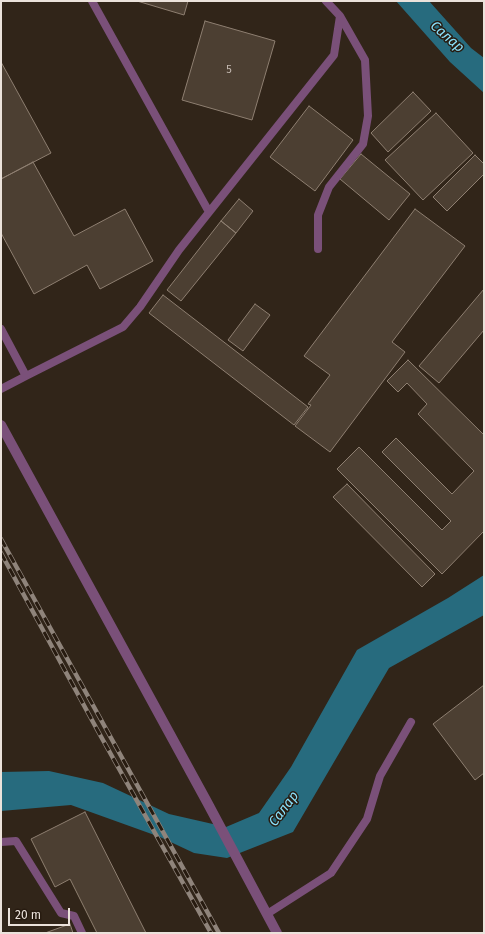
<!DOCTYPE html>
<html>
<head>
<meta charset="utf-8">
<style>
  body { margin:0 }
  #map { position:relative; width:485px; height:934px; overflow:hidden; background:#312519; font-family:"Fira Sans",sans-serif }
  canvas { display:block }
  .frame { position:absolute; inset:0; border:2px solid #ebe2db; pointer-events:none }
  .scale { position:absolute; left:8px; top:908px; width:62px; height:18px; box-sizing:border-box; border:2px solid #ebe2db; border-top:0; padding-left:5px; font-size:12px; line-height:14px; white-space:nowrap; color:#ebe2db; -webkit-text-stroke:3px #271b10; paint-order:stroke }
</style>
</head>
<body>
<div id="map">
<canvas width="485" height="934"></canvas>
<div class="frame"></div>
<div class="scale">20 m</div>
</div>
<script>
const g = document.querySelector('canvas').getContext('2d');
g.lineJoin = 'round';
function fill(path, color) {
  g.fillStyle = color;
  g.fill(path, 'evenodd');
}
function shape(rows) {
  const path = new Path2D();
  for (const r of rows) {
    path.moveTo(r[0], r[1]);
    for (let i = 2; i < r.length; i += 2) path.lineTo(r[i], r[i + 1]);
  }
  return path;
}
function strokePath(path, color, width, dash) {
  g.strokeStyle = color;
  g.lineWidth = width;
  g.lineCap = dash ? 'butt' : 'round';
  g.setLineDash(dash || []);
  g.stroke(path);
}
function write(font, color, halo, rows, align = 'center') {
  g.font = font + ' "Fira Sans",sans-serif';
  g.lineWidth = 3;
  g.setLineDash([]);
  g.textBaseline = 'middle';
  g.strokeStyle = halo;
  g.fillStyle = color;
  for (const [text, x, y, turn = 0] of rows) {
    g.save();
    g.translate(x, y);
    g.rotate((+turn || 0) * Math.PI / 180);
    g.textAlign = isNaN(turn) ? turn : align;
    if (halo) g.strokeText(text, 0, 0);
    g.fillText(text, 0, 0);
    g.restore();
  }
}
const water = shape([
  [396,1,429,1,471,48,484,58,484,93,450,62],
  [484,575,484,615,389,668,293,832,227,858,194,853,160,837,71,805,1,811,1,772,49,771,103,783,169,814,226,827,259,813,291,767,357,650,448,598]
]);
const building = shape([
  [137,1,188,1,184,15,137,1],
  [205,21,275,41,252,120,182,100,205,21],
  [1,62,51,153,1,179,1,62],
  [413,92,431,111,388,152,371,133,413,92],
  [309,106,353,140,315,191,270,157,309,106],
  [436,113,473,153,423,200,385,160,436,113],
  [361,154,410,194,389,220,340,179,361,154],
  [475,155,484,164,484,174,447,211,433,197,475,155],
  [33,162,74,236,125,209,153,261,100,289,87,265,34,294,1,233,1,179,33,162],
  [239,199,253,211,236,233,221,221,239,199],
  [415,209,465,246,392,342,405,352,330,452,295,426,311,405,308,404,330,375,304,356,415,209],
  [221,221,236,233,181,301,167,290,221,221],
  [484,289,484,330,439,383,419,366,484,289],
  [163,295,308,407,294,425,149,313,163,295],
  [255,304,270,315,243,351,228,340,255,304],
  [408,360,484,435,484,531,442,574,337,469,359,447,442,530,451,521,382,452,396,438,452,494,474,471,418,414,427,404,407,383,398,392,387,381,408,360],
  [347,484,435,574,422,587,333,497,347,484],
  [484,685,484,773,475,780,433,724,484,685],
  [85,812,146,933,97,933,70,879,55,887,31,839,85,812],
  [70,924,73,933,45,933,70,924]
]);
const service = shape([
  [92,1,209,212],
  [318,249,318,215,329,187,363,144,368,116,365,60,340,16],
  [1,329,26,376,1,389],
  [26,376,123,327,140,307,179,250,334,55,340,16,326,1],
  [1,842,16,841,61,913,74,916,82,933],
  [267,914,331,873,367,819,380,776,411,722]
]);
const minor = shape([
  [1,425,207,802,277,933]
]);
const rail = shape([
  [1,539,219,933],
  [1,553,99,733,211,933]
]);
const numberNames = [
  ["5",229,70]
];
const waterNames = [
  ["Салар",447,37,41],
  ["Салар",284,809,-53]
];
fill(water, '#276b7e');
fill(building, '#4c3f32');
strokePath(building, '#8e7f71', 1);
strokePath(service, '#7a5079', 8);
strokePath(minor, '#7a5079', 10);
strokePath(rail, '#8f847b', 4.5);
strokePath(rail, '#271b10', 3, [9]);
write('11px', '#c3b9b1', null, numberNames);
write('italic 14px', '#89e0fb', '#271b10', waterNames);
</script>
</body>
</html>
